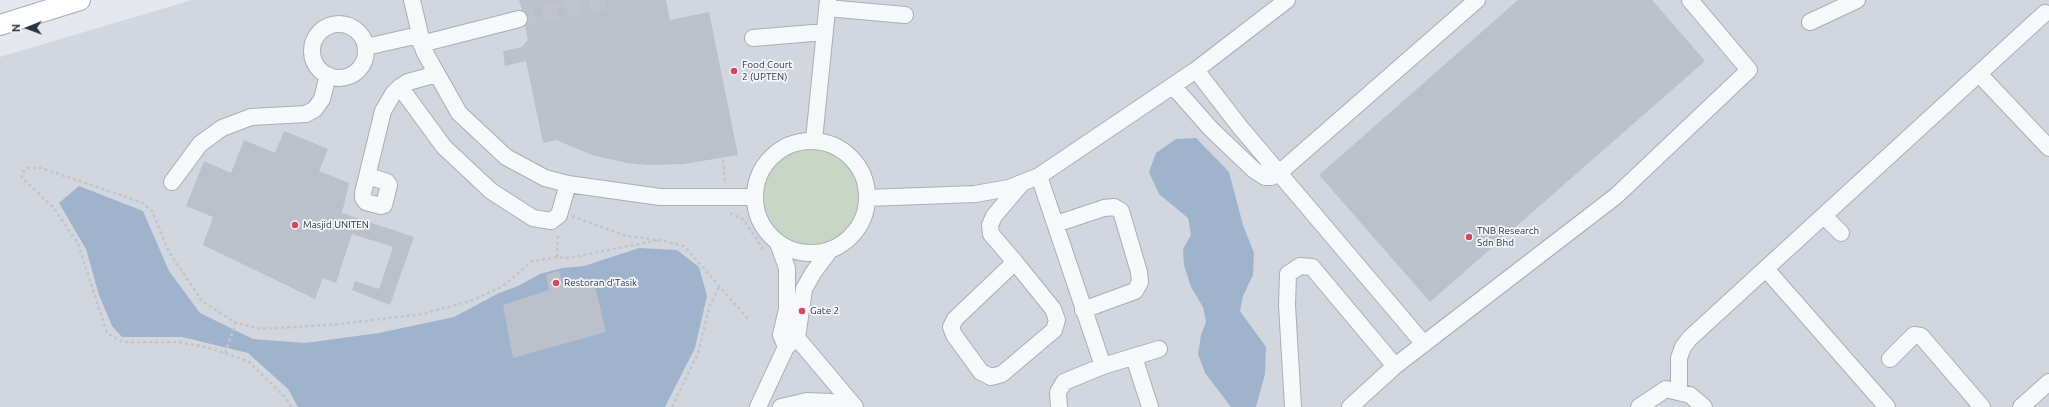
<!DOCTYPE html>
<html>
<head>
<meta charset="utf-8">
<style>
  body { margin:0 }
  #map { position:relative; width:2049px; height:407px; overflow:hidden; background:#e4e7ec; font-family:Ubuntu,sans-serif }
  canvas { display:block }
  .north { position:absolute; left:8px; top:8px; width:40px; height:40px; -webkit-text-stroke:3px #f4f6f9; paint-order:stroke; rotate:269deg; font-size:11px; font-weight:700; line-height:16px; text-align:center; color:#2b3445 }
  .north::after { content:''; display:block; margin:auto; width:14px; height:18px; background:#2b3445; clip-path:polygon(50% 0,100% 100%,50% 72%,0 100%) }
</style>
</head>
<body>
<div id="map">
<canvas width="2049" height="407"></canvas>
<div class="north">N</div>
</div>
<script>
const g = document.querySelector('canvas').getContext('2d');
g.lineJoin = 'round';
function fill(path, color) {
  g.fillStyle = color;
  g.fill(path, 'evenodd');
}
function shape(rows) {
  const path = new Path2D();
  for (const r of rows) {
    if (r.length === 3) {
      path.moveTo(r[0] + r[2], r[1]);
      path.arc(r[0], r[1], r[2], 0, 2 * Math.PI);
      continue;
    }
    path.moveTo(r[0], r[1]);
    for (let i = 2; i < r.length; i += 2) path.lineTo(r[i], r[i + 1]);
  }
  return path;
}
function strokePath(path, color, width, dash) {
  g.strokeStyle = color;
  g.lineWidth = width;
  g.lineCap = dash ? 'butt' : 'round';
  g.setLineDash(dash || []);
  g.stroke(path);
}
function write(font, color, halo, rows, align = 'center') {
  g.font = font + ' Ubuntu,sans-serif';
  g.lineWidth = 3.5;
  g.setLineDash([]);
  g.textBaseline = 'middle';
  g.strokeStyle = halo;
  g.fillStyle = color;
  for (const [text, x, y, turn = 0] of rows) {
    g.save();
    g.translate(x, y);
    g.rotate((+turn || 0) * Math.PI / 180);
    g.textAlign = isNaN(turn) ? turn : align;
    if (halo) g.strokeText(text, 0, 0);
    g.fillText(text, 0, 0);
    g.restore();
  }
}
const built = shape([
  [192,0,2049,0,2049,407,0,407,0,57]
]);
const green = shape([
  [810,197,48]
]);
const water = shape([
  [1196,138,1229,172,1243,225,1254,253,1253,275,1243,296,1240,311,1266,347,1265,374,1256,407,1231,407,1205,373,1198,354,1201,335,1206,322,1203,307,1191,287,1184,265,1183,249,1191,235,1188,218,1159,194,1149,172,1156,153,1176,139],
  [79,186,143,211,169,271,200,313,253,339,305,343,379,333,454,317,499,293,518,286,540,274,562,268,584,266,639,248,677,250,699,267,707,296,695,348,665,407,298,407,288,389,248,353,182,337,122,337,112,326,99,295,86,249,59,203]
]);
const building = shape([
  [519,0,666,0,670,20,709,12,738,155,684,164,648,165,627,163,592,155,556,140,543,143,526,61,505,66,503,51,522,47,528,40,525,26,528,17,522,10],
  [1518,0,1652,0,1705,61,1430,302,1319,175],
  [284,131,328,149,319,171,349,183,342,213,414,237,390,305,352,290,355,281,379,289,393,247,352,234,336,283,323,278,315,299,203,245,213,217,186,206,204,161,231,173,244,140,275,153],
  [559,271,563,286,593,278,606,332,513,358,503,305,549,290,546,275]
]);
const minorTunnel = shape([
  [519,19,613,0]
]);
const path = shape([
  [723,160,725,182],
  [730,213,744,220,763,249],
  [572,216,626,236,659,240,684,246,748,319],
  [557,257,558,233],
  [225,353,236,323],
  [291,407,286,398,248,361,206,347,179,342,123,342,107,333,78,244,54,208,22,178,22,173,27,168,41,168,141,202,152,211,169,252,202,301,236,323,262,329,340,324,423,314,473,300,502,287,532,261,557,257,568,258,659,240],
  [672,407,698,353,710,305,719,287]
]);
const minor = shape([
  [412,0,424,51,459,113,506,157,545,178,568,184,660,197,755,197],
  [827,8,905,15],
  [1810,22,1857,0],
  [339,51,27],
  [753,38,825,32],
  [421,44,519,19],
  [366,47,419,35],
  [1196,70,1240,127,1424,344],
  [437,74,408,82,400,87,444,147,491,191,533,218,551,221,559,215,568,184],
  [1979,74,2049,148],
  [1173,86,1211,129,1254,170,1265,177,1271,177,1279,173,1477,0],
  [814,140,828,0],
  [811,197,56],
  [368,176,387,182,389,185,384,205,381,206,366,202,363,198,363,193,383,111,393,94,400,87],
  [1039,176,1103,366,1064,382,1058,392,1059,407],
  [172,182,200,144,222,128,251,117,306,114,315,109,322,99,328,75],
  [867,198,975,194,1009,188,1039,176,1196,70,1287,0],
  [1824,216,1841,233],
  [1056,224,1104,208,1114,207,1121,211,1139,272,1140,282,1135,291,1083,310],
  [778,243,787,268,787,309,781,335,786,347],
  [1015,262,955,319,951,327,954,335,981,372,991,377,1002,374,1054,330,1057,320,1053,309,1015,262,991,234,990,225,994,216,1022,183],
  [1766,269,1887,407],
  [787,336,797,338,855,407],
  [1134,357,1150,407],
  [1890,359,1914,335,1921,336,1982,407],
  [1103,366,1159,349],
  [1395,366,1616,196,1749,70,1690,0],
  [1679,392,1679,358,1683,347,1690,338,2045,13],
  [758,407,786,347,797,338,804,289,813,273,830,250],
  [781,407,807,401,831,402,844,407],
  [1293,407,1287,305,1288,274,1300,266,1312,267,1395,366,1350,407],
  [1639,407,1666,389,1690,395,1704,407],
  [2021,407,2049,382]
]);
const major = shape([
  [0,25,80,0]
]);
const markers = [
  [734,71,4,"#d1495b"],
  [295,225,4,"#d1495b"],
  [1469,237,4,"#d1495b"],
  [556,283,4,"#d1495b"],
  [802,311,4,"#d1495b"]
];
const poiNames = [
  ["Food Court",742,65],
  ["2 (UPTEN)",742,77],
  ["Masjid UNITEN",303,225],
  ["TNB Research",1477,231],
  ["Sdn Bhd",1477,243],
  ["Restoran d'Tasik",564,283],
  ["Gate 2",810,311]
];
fill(built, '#d2d6de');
fill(green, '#c9d6c5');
fill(water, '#9fb4cc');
fill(building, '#bbc0ca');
strokePath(minorTunnel, '#bfc3cb', 16, [16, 8]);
strokePath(minor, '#a9aeb7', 18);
strokePath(major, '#a3abb8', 22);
strokePath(path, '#c2c5cb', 2.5, [3, 3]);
strokePath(minor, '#f7f8fa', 16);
strokePath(major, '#fff', 20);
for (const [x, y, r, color] of markers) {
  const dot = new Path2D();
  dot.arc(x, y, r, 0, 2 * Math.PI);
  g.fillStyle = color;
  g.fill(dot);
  strokePath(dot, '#f4f6f9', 1.5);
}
write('10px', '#2b3445', '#f4f6f9', poiNames, 'left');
</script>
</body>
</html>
